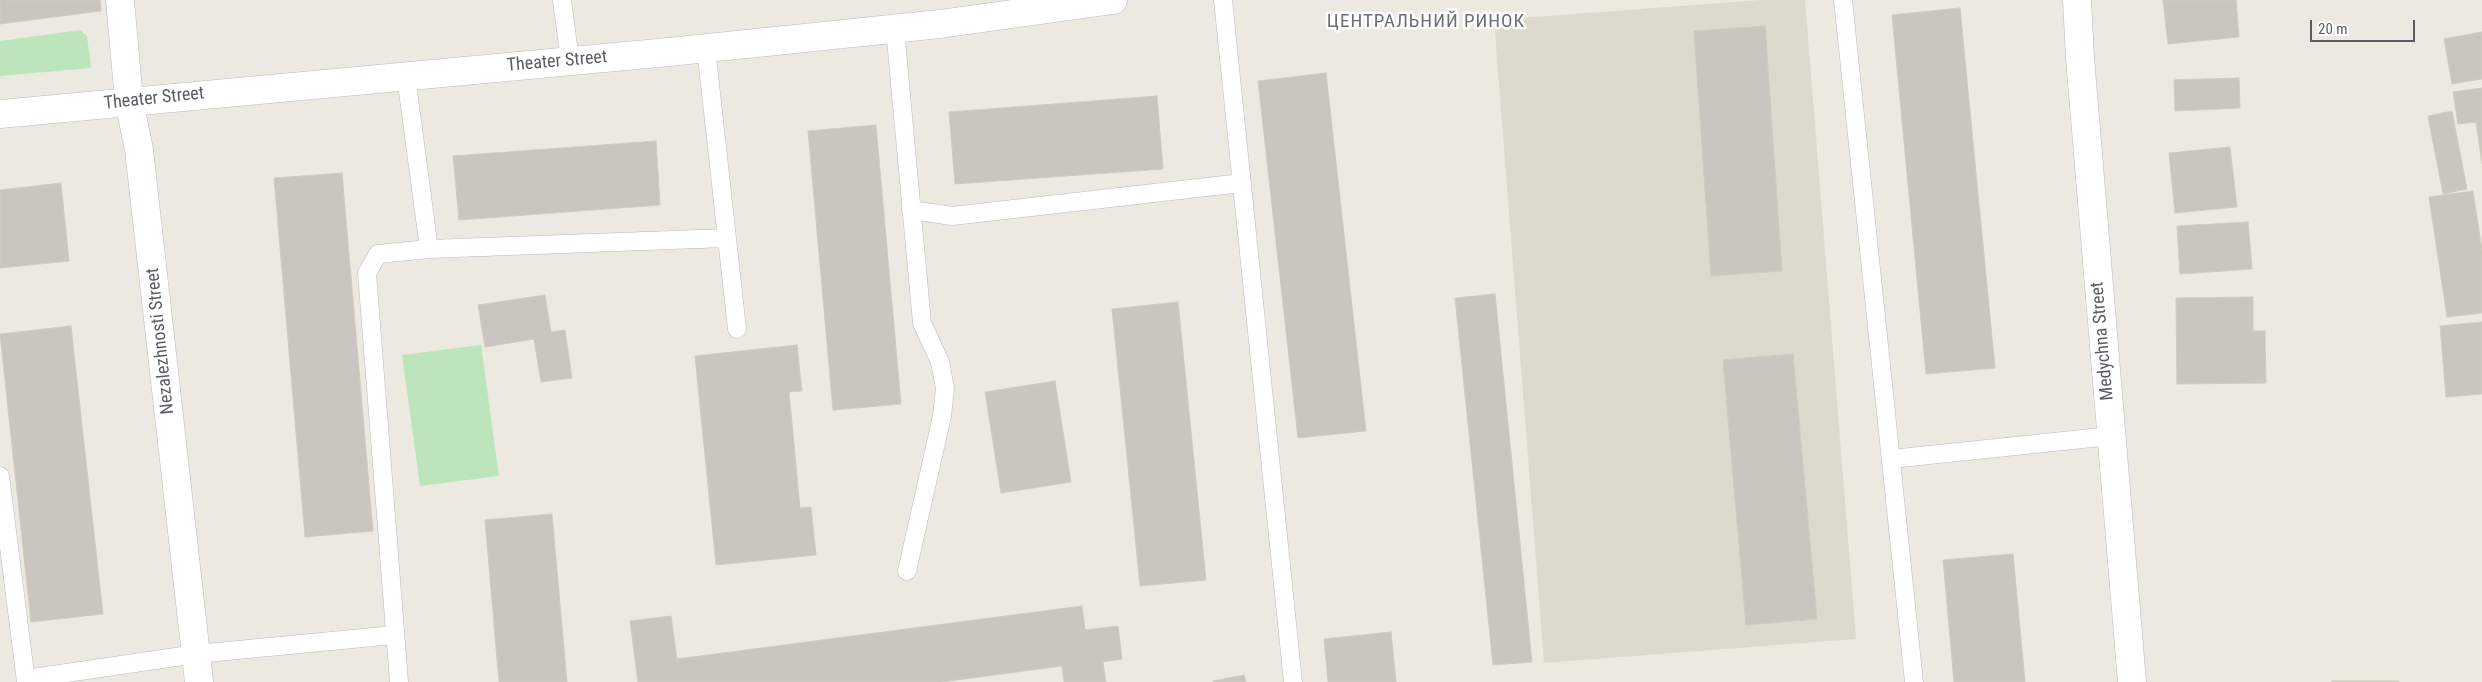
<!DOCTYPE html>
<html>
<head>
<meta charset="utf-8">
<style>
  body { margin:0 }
  #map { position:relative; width:2482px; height:682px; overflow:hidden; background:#eceae0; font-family:"Roboto Condensed",sans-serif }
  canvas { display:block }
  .scale { position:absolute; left:2310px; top:20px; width:105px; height:22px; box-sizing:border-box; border:2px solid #595d61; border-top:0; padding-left:6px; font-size:15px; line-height:18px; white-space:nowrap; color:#595d61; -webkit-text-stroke:4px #fff; paint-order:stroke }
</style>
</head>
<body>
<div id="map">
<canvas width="2482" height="682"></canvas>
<div class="scale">20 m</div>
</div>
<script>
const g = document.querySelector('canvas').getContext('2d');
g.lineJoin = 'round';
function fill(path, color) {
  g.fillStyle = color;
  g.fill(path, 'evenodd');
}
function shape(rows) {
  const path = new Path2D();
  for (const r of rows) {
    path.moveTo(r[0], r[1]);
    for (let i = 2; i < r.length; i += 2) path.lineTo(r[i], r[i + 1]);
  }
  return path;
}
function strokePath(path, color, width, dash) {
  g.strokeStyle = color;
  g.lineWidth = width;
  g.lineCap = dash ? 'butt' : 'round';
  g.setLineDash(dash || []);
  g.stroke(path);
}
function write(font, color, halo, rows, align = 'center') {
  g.font = font + ' "Roboto Condensed",sans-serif';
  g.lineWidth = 5;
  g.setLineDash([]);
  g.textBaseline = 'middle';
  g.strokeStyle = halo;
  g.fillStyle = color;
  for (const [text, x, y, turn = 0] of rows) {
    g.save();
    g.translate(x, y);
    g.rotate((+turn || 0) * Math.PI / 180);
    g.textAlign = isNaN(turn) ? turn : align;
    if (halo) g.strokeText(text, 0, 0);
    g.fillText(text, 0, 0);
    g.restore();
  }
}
const education = shape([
  [1761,0,1805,0,1856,639,1544,663,1494,20]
]);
const green = shape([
  [80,30,87,36,91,68,0,76,0,41],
  [481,345,499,476,420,486,402,355]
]);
const building = shape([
  [0,0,100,0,101,11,0,24,0,0],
  [2163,0,2236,0,2239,37,2168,44,2163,0],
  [1960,8,1995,368,1926,374,1892,15,1960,8],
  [1765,26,1782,271,1711,276,1694,31,1765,26],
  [2482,32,2482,79,2452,84,2444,39,2482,32],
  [1326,73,1366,431,1298,438,1258,81,1326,73],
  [2239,78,2240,108,2175,111,2174,80,2239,78],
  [2482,88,2482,164,2476,122,2458,124,2453,92,2482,88],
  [1157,96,1163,169,955,184,949,112,1157,96],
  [2452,111,2467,189,2443,194,2428,116,2452,111],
  [876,125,901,404,833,410,808,131,876,125],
  [656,141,660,205,459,220,453,156,656,141],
  [2230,147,2237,207,2175,213,2169,153,2230,147],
  [342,173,373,531,305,537,274,178,342,173],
  [61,183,69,261,0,268,0,190,61,183],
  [2473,191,2482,250,2482,313,2447,317,2429,197,2473,191],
  [2248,222,2252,269,2180,274,2177,226,2248,222],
  [1495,294,1532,662,1493,665,1455,298,1495,294],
  [545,295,551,332,565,330,572,378,541,382,534,339,485,347,478,305,545,295],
  [2253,297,2253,331,2265,331,2266,383,2177,384,2176,298,2253,297],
  [1178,302,1206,580,1140,586,1112,309,1178,302],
  [2482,322,2482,394,2446,397,2440,326,2482,322],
  [71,326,103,614,31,622,0,334,71,326],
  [797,345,802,391,789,392,800,508,811,507,816,555,716,565,695,356,797,345],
  [1793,354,1817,619,1746,625,1723,360,1793,354],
  [1055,381,1071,482,1001,493,985,392,1055,381],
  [552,514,567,682,499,682,485,520,552,514],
  [2013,554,2025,682,1954,682,1943,560,2013,554],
  [1082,606,1085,630,1118,626,1122,659,1103,662,1106,682,1064,682,1062,666,941,682,638,682,630,621,671,616,677,659,1082,606],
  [1391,632,1396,682,1328,682,1324,639,1391,632],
  [1244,675,1246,682,1213,682,1213,681,1244,675],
  [2332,681,2399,681,2399,682,2332,682,2332,681]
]);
const lane = shape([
  [562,0,570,61],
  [1223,0,1293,682],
  [1843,0,1914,682],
  [895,29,922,323,940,362,945,388,942,416,907,571],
  [706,48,737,329],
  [406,76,429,249],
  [911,210,952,216,1242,183],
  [1891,459,2111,436],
  [0,476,26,682],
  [26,679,196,654,394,635],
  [399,682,367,273,378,254,429,249,726,238]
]);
const street = shape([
  [120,0,129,101,139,150,199,682],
  [2077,0,2080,58,2132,682],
  [0,114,669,52,940,24,1113,0]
]);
const streetNames = [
  ["Theater Street",557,62,-5],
  ["Theater Street",154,99,-6],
  ["Nezalezhnosti Street",161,341,-96],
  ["Medychna Street",2103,341,-95]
];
const neighbourhoodNames = [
  ["ЦЕНТРАЛЬНИЙ РИНОК",1426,22]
];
fill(education, '#dcd9ce');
fill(green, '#bce5bc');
fill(building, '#c9c6bf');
strokePath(building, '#d1cbbf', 1);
strokePath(lane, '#b6b9bd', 19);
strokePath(street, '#b6b9bd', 29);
strokePath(lane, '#fff', 18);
strokePath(street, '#fff', 28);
write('18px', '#595d61', '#fff', streetNames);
g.letterSpacing = '1px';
write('19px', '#6a6f74', '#fff', neighbourhoodNames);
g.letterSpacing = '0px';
</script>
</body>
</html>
